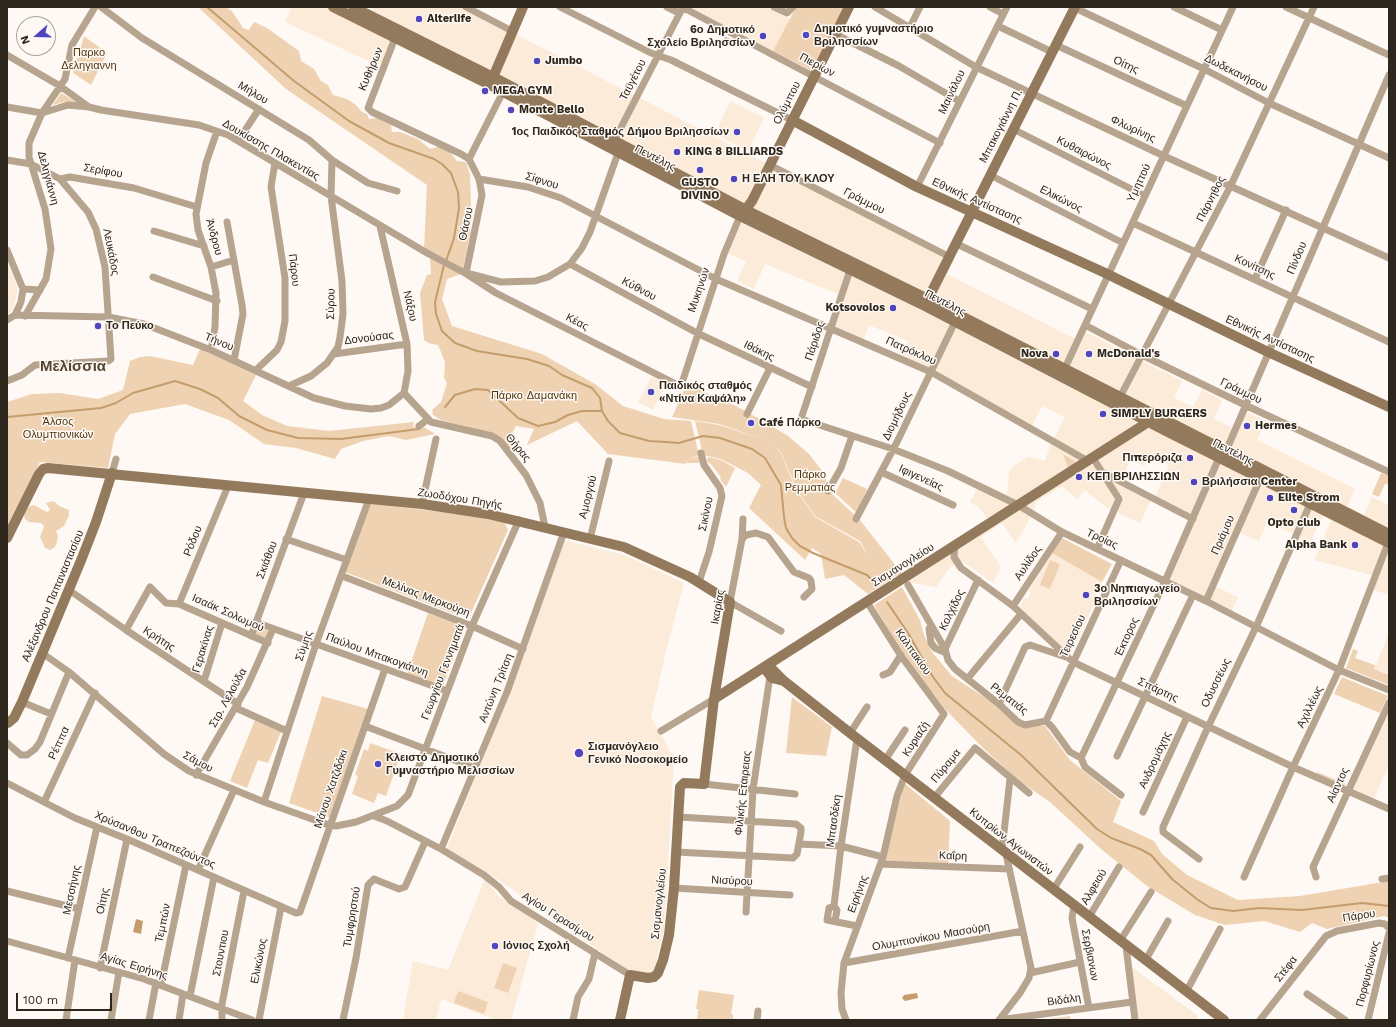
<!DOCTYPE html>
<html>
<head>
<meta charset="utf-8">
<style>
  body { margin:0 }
  #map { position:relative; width:1396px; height:1027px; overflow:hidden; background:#fef9f4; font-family:"Work Sans",sans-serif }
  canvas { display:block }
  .frame { position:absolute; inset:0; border:8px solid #2d261c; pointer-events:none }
  .north { position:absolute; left:16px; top:16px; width:40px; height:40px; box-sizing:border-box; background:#fef9f4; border:1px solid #aaa59e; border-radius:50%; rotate:250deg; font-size:11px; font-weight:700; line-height:16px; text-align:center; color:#2d261c }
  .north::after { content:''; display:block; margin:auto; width:14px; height:18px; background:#5045bc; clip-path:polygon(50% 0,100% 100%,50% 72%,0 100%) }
  .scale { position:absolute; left:16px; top:993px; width:96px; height:18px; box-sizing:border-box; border:2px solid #2d261c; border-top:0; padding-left:5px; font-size:12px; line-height:14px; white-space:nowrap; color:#2d261c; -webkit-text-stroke:3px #fef9f4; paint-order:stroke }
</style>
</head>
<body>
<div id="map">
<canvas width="1396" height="1027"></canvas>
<div class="frame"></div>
<div class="north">N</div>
<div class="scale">100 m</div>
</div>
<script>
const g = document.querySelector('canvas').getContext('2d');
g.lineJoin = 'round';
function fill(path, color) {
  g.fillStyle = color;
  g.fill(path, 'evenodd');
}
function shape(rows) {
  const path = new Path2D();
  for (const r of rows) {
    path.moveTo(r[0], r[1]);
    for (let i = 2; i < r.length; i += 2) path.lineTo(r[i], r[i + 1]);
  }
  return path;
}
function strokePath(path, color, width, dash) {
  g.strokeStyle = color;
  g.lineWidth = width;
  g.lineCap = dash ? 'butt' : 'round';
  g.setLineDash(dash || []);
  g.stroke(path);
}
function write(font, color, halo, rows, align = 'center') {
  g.font = font + ' "Work Sans",sans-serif';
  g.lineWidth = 3;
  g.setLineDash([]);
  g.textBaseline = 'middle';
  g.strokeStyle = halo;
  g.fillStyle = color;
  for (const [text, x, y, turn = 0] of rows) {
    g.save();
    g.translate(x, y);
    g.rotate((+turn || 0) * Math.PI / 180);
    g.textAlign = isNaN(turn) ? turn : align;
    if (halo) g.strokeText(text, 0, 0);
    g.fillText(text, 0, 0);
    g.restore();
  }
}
const built = shape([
  [292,7,327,7,393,39,383,63,375,64,285,22],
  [374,7,463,7,954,260,947,274,1075,339,1080,329,1182,381,1174,398,1193,407,1202,390,1222,400,1214,419,1238,431,1247,412,1266,421,1257,440,1355,489,1347,506,1364,515,1372,497,1389,505,1389,595,1371,589,1375,576,1314,560,1332,519,1323,515,1306,551,1294,546,1299,536,1267,522,1259,541,1238,532,1214,586,1238,597,1231,612,1167,581,1196,518,1155,497,1169,465,1149,455,1145,466,1130,460,1120,484,1151,500,1140,523,1106,507,1085,490,1077,499,1062,486,1036,502,1034,511,1016,543,1002,523,981,537,1001,567,993,583,962,561,950,567,936,587,908,582,904,575,989,520,978,507,970,502,981,482,1007,495,1009,472,1015,465,1028,457,1045,461,1050,446,1065,417,1042,406,1032,426,933,369,902,355,908,341,869,325,864,339,828,324,838,294,765,264,754,289,737,281,746,261,726,253,749,208,371,14],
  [689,7,766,7,790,19,773,51],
  [730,101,764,118,748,151,715,134],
  [7,262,17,285,17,292,13,309,7,314],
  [652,376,666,383,653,410,638,402],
  [564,540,624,555,684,583,667,647,651,717,674,758,664,928,654,970,651,974,632,973,493,876,447,849,525,653],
  [1052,553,1102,582,1094,597,1096,600,1076,642,1062,649,1020,607,1025,597,1028,599,1031,593,1029,591],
  [1389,633,1389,674,1374,669],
  [1389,696,1389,765,1373,800,1346,789],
  [485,879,499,897,525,912,538,924,511,1020,496,1020,441,999,436,1020,403,1020,413,961,448,970],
  [1133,968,1197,1015,1197,1020,1139,1020,1130,971]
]);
const green = shape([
  [198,7,225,7,232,11,243,28,249,30,254,22,267,28,299,51,301,61,314,69,321,81,328,85,333,95,347,99,356,105,362,112,367,114,369,119,377,118,391,125,392,132,400,132,418,139,430,149,442,146,448,150,457,161,466,162,470,175,471,203,470,233,463,270,424,250,427,185,286,89],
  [796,7,844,7,812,71,773,51],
  [84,36,107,53,91,85,73,73],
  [61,93,78,103,64,102,53,105],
  [430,258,461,274,447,279,442,299,452,326,542,354,595,384,623,406,664,419,691,421,699,455,688,460,699,456,700,463,687,463,687,460,686,464,608,454,577,421,527,445,534,429,516,426,511,435,514,442,512,447,516,450,514,454,501,439,493,434,441,420,433,415,432,410,441,402,447,383,444,378,445,362,438,345,428,343,424,340,420,293,427,275,431,274],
  [200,349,256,375,243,401,262,415,287,426,329,431,414,422,413,427,424,427,435,434,406,440,389,436,363,441,341,449,335,459,296,448,264,444,229,420,185,404,130,414,115,434,108,468,40,462,7,526,7,402,32,394,60,393,98,399,123,390,130,361,140,357,150,356,193,365],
  [687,384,736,406,767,423,788,436,809,454,823,472,832,494,860,520,903,575,895,576,868,594,844,575,825,579,821,554,812,548,805,560,749,508,761,485,748,473,721,459,703,455,695,421,719,425,769,441,719,424,672,417],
  [773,445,781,452,797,490,815,516,860,541,868,556,894,575,868,556,859,542,815,517,796,490,781,453],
  [1063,454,1076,462,1068,467],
  [708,457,721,460,735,468,726,487,720,479,721,477,710,463,709,464,707,461],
  [1381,473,1389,476,1389,484,1385,484,1379,497,1372,494],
  [843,478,867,489,857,513,835,493],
  [54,501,59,506,69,510,69,515,64,526,56,531,58,536,57,542,55,547,50,550,45,548,40,537,44,526,41,523,29,522,25,519,24,515,28,507,34,505,47,512,50,510,46,503],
  [373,504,503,519,508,530,471,613,467,615,452,613,345,572,369,506],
  [1062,538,1112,564,1102,582,1052,553],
  [1050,560,1060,564,1050,589,1040,585],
  [902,587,920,620,924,635,932,652,952,676,998,706,1018,726,1045,726,1070,760,1121,801,1113,822,1154,841,1162,854,1187,875,1238,900,1300,896,1389,881,1389,918,1384,916,1327,929,1312,923,1300,932,1264,921,1225,925,1195,915,1147,886,1101,849,1050,802,1018,780,982,747,946,710,903,655,874,605],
  [428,613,465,626,443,686,407,674],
  [257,627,270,632,267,639,254,633],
  [1353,649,1358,651,1355,658,1375,665,1374,669,1389,675,1389,685,1346,668],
  [1342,677,1388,696,1380,713,1334,694],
  [322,696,368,709,331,818,289,803],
  [792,697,832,727,826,756,786,753],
  [255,720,281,732,268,763,258,760,247,788,230,781],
  [370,743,401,754,386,796,378,793,374,803,352,794,358,776,355,775,364,749,368,751],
  [1317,772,1346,784,1342,786,1316,774],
  [904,783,950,821,948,864,883,865],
  [503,963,517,968,508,993,494,988],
  [699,990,734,995,731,1014,733,1014,733,1020,697,1020,698,1009,696,1009],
  [458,991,488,1002,484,1014,454,1003],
  [1070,1016,1070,1020,1049,1020,1049,1019]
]);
const water = shape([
  [725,37,737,41,734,47,723,43],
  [136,919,143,921,141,934,133,932],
  [917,993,918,998,905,1001,902,998,904,995]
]);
const stream = shape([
  [207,7,294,81,349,121,389,143,434,159,442,164,451,173,458,192,459,208,454,238,446,261],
  [444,265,435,302,436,314,442,331,455,343,477,351,527,359,549,366,562,375,592,388,600,398,602,411,608,421,620,433,649,441,666,442,679,443,703,436,720,438,752,449,765,458,781,485,784,517,786,528,792,538,800,546,813,553,867,575,877,585],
  [445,407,455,395,475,389,488,390,518,418,538,426,555,422,568,415,582,411,602,411],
  [7,417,101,408,116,403,133,393,175,381,200,389,218,398,239,416,267,430,298,438,341,439,419,429],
  [887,602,908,633,933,677,945,693,1021,755,1097,829,1111,838,1140,849,1151,855,1172,879,1198,900,1211,908,1233,911,1259,908,1302,910,1362,903,1389,906]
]);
const street = shape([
  [101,7,142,38,309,140,332,160,357,176,368,183,397,191],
  [466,7,514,32],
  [560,7,651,53,671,60,792,120],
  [667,7,679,13],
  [682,7,940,143],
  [774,7,787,13,793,7],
  [875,7,976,67,1164,156,1389,258],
  [990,7,1003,14],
  [1073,7,1204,69,1269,103,1389,158],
  [1174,7,1222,30],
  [1286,7,1389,55],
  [998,26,1052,52],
  [910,27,920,7],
  [835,34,899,66,959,101],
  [395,38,368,108,372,112,461,154,469,159,479,179,482,195,466,273],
  [1056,45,1187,106],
  [7,55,60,86,89,107,101,110,199,125,228,135,427,253,465,273,496,293,676,384,680,384,683,380,724,254,740,216],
  [7,107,42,113,68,105,89,107],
  [1013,129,1145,196],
  [238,141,259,109],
  [614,141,683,7],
  [469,159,505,88],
  [7,160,31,164,60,179,70,177,134,188,197,207],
  [770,165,948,256],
  [990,175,1123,243],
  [479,179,528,187,561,198,716,279,931,372,1088,461],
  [917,187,1007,7],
  [227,222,242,305,243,314,234,360],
  [1133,223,1389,342],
  [380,226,407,344,408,371,404,393],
  [154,231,204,246],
  [955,243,1092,309],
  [7,250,23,289,21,302,15,315],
  [570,264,697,333,812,387],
  [211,267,234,260],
  [850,270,801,419,893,449,948,471,1018,505,1062,532,1206,601,1339,670,1389,690],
  [470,274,501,282,535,281,548,277,570,264,582,248,590,232,618,153],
  [153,277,217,301],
  [1255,279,1286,210],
  [23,289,40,290],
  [15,315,108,317,144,324,211,350,314,398,345,406,371,409,381,408,389,405,404,393],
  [25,316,46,279,51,249,45,209,29,157,29,143,42,113,65,79,72,45,95,7],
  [7,320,15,315],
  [1085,325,1142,355,1245,405,1389,472],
  [211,350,215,327,216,293,211,267,198,230,196,214,206,163,217,131],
  [334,354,407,344],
  [1065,368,1233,7],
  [256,370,277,350,281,342,285,321,285,278,271,187,275,163],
  [7,381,22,375,35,365,108,361,111,359,105,267,96,229,88,212,60,179],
  [289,386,311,376,327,363,338,347,340,337,343,314,342,281,331,196,332,160],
  [404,393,431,422,492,436,500,441,526,475,540,503,545,527],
  [1120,397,1231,185,1314,7],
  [747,414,770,368],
  [419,426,428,419],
  [1226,451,1389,75],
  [1093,458,1119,499,1097,549],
  [881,472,953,505],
  [1102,472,1193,519],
  [112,473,116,459],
  [828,491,841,468,852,436],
  [422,504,436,439],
  [743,519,742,539,730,602,781,631],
  [856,519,897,442,955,322],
  [286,539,347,560],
  [590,539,609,461],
  [742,539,746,535,756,533,768,537,794,572,809,578,811,581,812,589,804,597],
  [955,546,954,557,961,568,1013,606,1073,662,1293,767,1389,809],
  [342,576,472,626,523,649],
  [699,582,709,552,722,496,720,488,704,465,701,453],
  [908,585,945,649,948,660,955,669,999,704,1018,722,1025,725,1046,721,1052,727,1070,752,1081,758],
  [69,590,126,630,238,704],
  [1206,601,1260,479],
  [179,604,228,486],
  [1013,606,1062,532],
  [255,622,447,691],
  [931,626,929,629,931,643,935,648,946,653],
  [126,630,150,587,166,603,179,604,268,643],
  [251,636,304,493],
  [945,649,978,580],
  [42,653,69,672,164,754,189,771,264,802,326,824,336,826,356,822,397,806,408,795,472,626,519,520],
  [883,675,890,672,901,655],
  [968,678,1021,614],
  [204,681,222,623],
  [22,702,51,714],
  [999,704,1025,647,1030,645,1066,657],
  [236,708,287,731],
  [1046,721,1121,560],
  [365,726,475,768],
  [661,731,714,699],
  [850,733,867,707],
  [7,743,21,755,27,755,35,749,40,742,69,672],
  [1117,756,1193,595],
  [1081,758,1166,579,1219,458],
  [1081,758,1085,767,1121,795],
  [885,760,905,730],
  [196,775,247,687,273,629],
  [7,783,75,818,127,839,296,913,300,912,385,669],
  [704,784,795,794],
  [934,798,975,748,1029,793],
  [44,802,95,693],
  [264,802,316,644,369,499],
  [1143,812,1187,717],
  [374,816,387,821,441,849,484,875,499,887,511,901,630,975],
  [799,844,841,846,883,857],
  [441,849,507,692,564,532],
  [1002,850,1010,779],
  [676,852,793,858,797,854,801,832,801,828,796,824,679,817],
  [1199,859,1163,832,1163,827,1208,727,1256,627,1310,504],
  [881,864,1009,869],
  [198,870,234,790],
  [1244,877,1293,767,1339,670,1388,543],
  [1316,877,1313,867,1389,703],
  [1382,879,1389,878],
  [674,888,790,895],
  [1053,890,1080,847],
  [7,891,79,909],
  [834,906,829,908,827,920,857,926],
  [1074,906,1072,918,1089,1008],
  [746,912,753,789,770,676],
  [1089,917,1119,867],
  [835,921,837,910,834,906,841,846,857,739],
  [7,941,144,979,252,1020],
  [1120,941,1151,892],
  [1126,946,1135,1020],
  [68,958,97,827],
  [1145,961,1168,921],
  [844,963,1023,931],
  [100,968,127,839],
  [1030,973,1080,962],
  [161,985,186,865],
  [1186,992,1220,929],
  [1307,994,1345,1020],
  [190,996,214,877],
  [66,1020,75,960],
  [111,1020,119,972],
  [149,1020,156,983],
  [179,1020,183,994],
  [222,1020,222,1004,244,891],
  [259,1020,281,907],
  [343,1020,356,958,368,885,374,879,399,889,405,887,425,842],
  [573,1020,578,997,589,979,595,953],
  [757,1020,758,1011],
  [846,1020,842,1009,841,993,844,963,883,857,897,796,905,775,944,714,901,656,867,602],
  [999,1020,1020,993,1029,978,1031,968,1006,854],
  [999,1020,1132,1002],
  [1260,1020,1326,936,1337,931,1379,923,1385,924,1389,928],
  [1368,1020,1389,933]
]);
const secondary = shape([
  [333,7,490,85,740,216,925,306,1164,430,1389,543],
  [353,7,499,80,750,212,928,299,1389,534],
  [491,82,523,7],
  [792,120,917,187,1103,272,1268,352,1389,407],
  [743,213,752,201,849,7],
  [926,303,1075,7],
  [7,538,39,474,43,469,48,468,422,504,488,514,624,547,690,577,730,602,714,699,704,784,684,783,680,787,674,888,669,935,663,960,658,973,654,977,648,978,630,975,620,1020],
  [768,665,784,681,850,733,1224,1020],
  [764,668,772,678,784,681],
  [714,699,1142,426,1148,422,1151,418],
  [8,723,14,718,22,702,82,558,96,522,112,473]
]);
const markers = [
  [419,19,4,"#5045bc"],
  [806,35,4,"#5045bc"],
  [763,36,4,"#5045bc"],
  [537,61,4,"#5045bc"],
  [485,91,4,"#5045bc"],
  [511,110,4,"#5045bc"],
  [737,132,4,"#5045bc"],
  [677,152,4,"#5045bc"],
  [700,170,4,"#5045bc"],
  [734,179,4,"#5045bc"],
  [893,308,4,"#5045bc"],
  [98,326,4,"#5045bc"],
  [1056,354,4,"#5045bc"],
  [1089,354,4,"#5045bc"],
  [651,392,4,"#5045bc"],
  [1103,414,4,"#5045bc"],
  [751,423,4,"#5045bc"],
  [1247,426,4,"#5045bc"],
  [1190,458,4,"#5045bc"],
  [1079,477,4,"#5045bc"],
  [1194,482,4,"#5045bc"],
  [1270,498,4,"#5045bc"],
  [1294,510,4,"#5045bc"],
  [1355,545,4,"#5045bc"],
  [1086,595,4,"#5045bc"],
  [579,753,5,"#5045bc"],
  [378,764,4,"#5045bc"],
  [495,946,4,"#5045bc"]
];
const poiNames = [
  ["Alterlife",427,19],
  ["Δημοτικό γυμναστήριο",814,29],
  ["Βριλησσίων",814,42],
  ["6ο Δημοτικό",755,30,"right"],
  ["Σχολείο Βριλησσίων",755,43,"right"],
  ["Jumbo",545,61],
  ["ΜEGA GYM",493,91],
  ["Monte Bello",519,110],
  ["1ος Παιδικός Σταθμός Δήμου Βριλησσίων",729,132,"right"],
  ["KING 8 BILLIARDS",685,152],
  ["Η ΕΛΗ ΤΟΥ ΚΛΟΥ",742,179],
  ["GUSTO",700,183,"center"],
  ["DIVINO",700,196,"center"],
  ["Kotsovolos",885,308,"right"],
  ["Το Πεύκο",106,326],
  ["Nova",1048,354,"right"],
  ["McDonald's",1097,354],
  ["Παιδικός σταθμός",659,386],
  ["«Ντίνα Καψάλη»",659,399],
  ["SIMPLY BURGERS",1111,414],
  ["Café Πάρκο",759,423],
  ["Hermes",1255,426],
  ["Πιπερόριζα",1182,458,"right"],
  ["ΚΕΠ ΒΡΙΛΗΣΣΙΩΝ",1087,477],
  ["Βριλήσσια Center",1202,482],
  ["Elite Strom",1278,498],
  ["Opto club",1294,523,"center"],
  ["Alpha Bank",1347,545,"right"],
  ["3ο Νηπιαγωγείο",1094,589],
  ["Βριλησσίων",1094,602],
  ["Σισμανόγλειο",588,747],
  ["Γενικό Νοσοκομείο",588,760],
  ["Κλειστό Δημοτικό",386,758],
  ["Γυμναστήριο Μελισσίων",386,771],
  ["Ιόνιος Σχολή",503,946]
];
const parkNames = [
  ["Παρκο",89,53],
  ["Δεληγιαννη",89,66],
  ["Πάρκο Δαμανάκη",534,396],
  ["Άλσος",58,422],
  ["Ολυμπιονικών",58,435],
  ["Πάρκο",810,475],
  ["Ρεμματιάς",810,488]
];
const streetNames = [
  ["Πιερίων",817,65,28],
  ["Οίτης",1126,65,25],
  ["Κυθήρων",371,69,-67],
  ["Δωδεκανήσου",1236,73,27],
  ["Ταϋγέτου",633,80,-63],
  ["Μαινάλου",952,92,-64],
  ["Μήλου",253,93,31],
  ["Ολύμπου",787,103,-63],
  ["Μπακογιάννη Π.",1001,126,-63],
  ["Φλωρίνης",1133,129,25],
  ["Δουκίσσης Πλακεντίας",271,150,30],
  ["Κυθαιρώνος",1084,153,27],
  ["Πεντέλης",655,158,27],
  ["Σερίφου",103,171,10],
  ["Δεληγιάννη",48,178,75],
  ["Σίφνου",542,181,17],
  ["Υμηττού",1139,183,-65],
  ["Ελικώνος",1061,199,27],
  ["Πάρνηθος",1211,199,-63],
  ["Γράμμου",864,201,27],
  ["Εθνικής Αντίστασης",977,201,24],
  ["Θάσου",466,224,-78],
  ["Άνδρου",214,237,75],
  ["Λευκάδος",111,252,79],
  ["Πίνδου",1297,258,-67],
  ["Κονίτσης",1255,267,25],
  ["Πάρου",294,270,83],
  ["Κύθνου",639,289,28],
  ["Μυκηνών",699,290,-71],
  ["Πεντέλης",945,303,27],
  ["Σύρου",331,304,-89],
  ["Νάξου",410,306,77],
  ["Κέας",577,322,27],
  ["Δονούσας",369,338,-7],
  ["Εθνικής Αντίστασης",1270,339,25],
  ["Πάριδος",815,341,-72],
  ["Τήνου",219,342,22],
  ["Ιθάκης",759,351,26],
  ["Πατρόκλου",911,351,24],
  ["Γράμμου",1241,391,26],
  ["Διομήδους",897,416,-64],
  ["Θήρας",518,448,50],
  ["Πεντέλης",1233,452,27],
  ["Ιφιγενείας",921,478,25],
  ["Αμοργού",588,497,-76],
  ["Ζωοδόχου Πηγής",460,499,9],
  ["Σικίνου",706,514,-78],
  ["Πριάμου",1223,535,-66],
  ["Τροίας",1102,539,25],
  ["Ρόδου",193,541,-68],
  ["Σκιάθου",267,560,-69],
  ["Αυλίδος",1028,563,-56],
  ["Σισμανογλείου",903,565,-32],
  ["Αλέξανδρου Παπαναστασίου",53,596,-67],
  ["Μελίνας Μερκούρη",426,597,21],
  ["Ικαρίας",718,607,-80],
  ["Κολχίδος",952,610,-64],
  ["Ισαάκ Σολωμού",228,613,24],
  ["Τειρεσίου",1073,636,-65],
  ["Έκτορος",1127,637,-65],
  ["Κρήτης",159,639,33],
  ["Σύμης",304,646,-71],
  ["Γερακίνας",203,649,-73],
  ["Καλπακίου",913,652,55],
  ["Παύλου Μπακογιάννη",377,655,20],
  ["Γεωργίου Γεννηματά",443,672,-69],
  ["Οδυσσέως",1216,683,-64],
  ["Αντώνη Τρίτση",496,688,-68],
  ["Σπάρτης",1158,690,25],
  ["Στρ. Λελούδα",228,698,-61],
  ["Ρεματιάς",1009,699,38],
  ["Αχιλλέως",1310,707,-64],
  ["Κυριαζή",916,739,-57],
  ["Ρέππα",59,743,-65],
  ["Ανδρομάχης",1155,760,-65],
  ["Σάμου",198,762,28],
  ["Πύραμα",946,766,-51],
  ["Αίαντος",1338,785,-65],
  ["Μάνου Χατζιδάκι",331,789,-71],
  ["Φιλικής Εταιρειας",743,793,-84],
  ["Μπασδέκη",834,821,-82],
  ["Χρύσανθου Τραπεζούντος",155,840,23],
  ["Κυπρίων Αγωνιστών",1011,842,38],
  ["Καΐρη",953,856,2],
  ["Νισύρου",732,881,3],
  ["Αλφειού",1094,887,-59],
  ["Μεσσήνης",72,890,-78],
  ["Ειρήνης",858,894,-70],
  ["Οίτης",103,901,-78],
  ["Σισμανογλείου",659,904,-84],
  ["Πάρου",1359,916,-9],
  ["Τυμφρηστού",352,917,-81],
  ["Αγίου Γερασίμου",558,917,32],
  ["Τεμπών",163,923,-78],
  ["Ολυμπιονίκου Μασούρη",931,937,-10],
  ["Στουντιου",221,953,-79],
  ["Σερβιανων",1090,955,79],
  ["Ελικώνος",259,961,-79],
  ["Αγίας Ειρήνης",134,966,17],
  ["Στέφα",1286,969,-52],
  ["Πορφυρίωνος",1368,974,-76],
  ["Βιδάλη",1064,1000,-8]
];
const districtNames = [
  ["Μελίσσια",73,367]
];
fill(built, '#fbebd8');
fill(green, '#efd2b1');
fill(water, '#c59d6d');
strokePath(stream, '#c59d6d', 2);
strokePath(street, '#b6a48f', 7);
strokePath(secondary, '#947a5c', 10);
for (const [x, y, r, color] of markers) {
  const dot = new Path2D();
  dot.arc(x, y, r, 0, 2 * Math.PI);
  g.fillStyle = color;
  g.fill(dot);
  strokePath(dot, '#fef9f4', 1.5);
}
write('bold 11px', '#2d261c', '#fef9f4', poiNames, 'left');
write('11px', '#52360f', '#fef9f4', parkNames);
write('11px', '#2d261c', '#fef9f4', streetNames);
write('bold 15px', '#55442f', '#fef9f4', districtNames);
</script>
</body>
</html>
